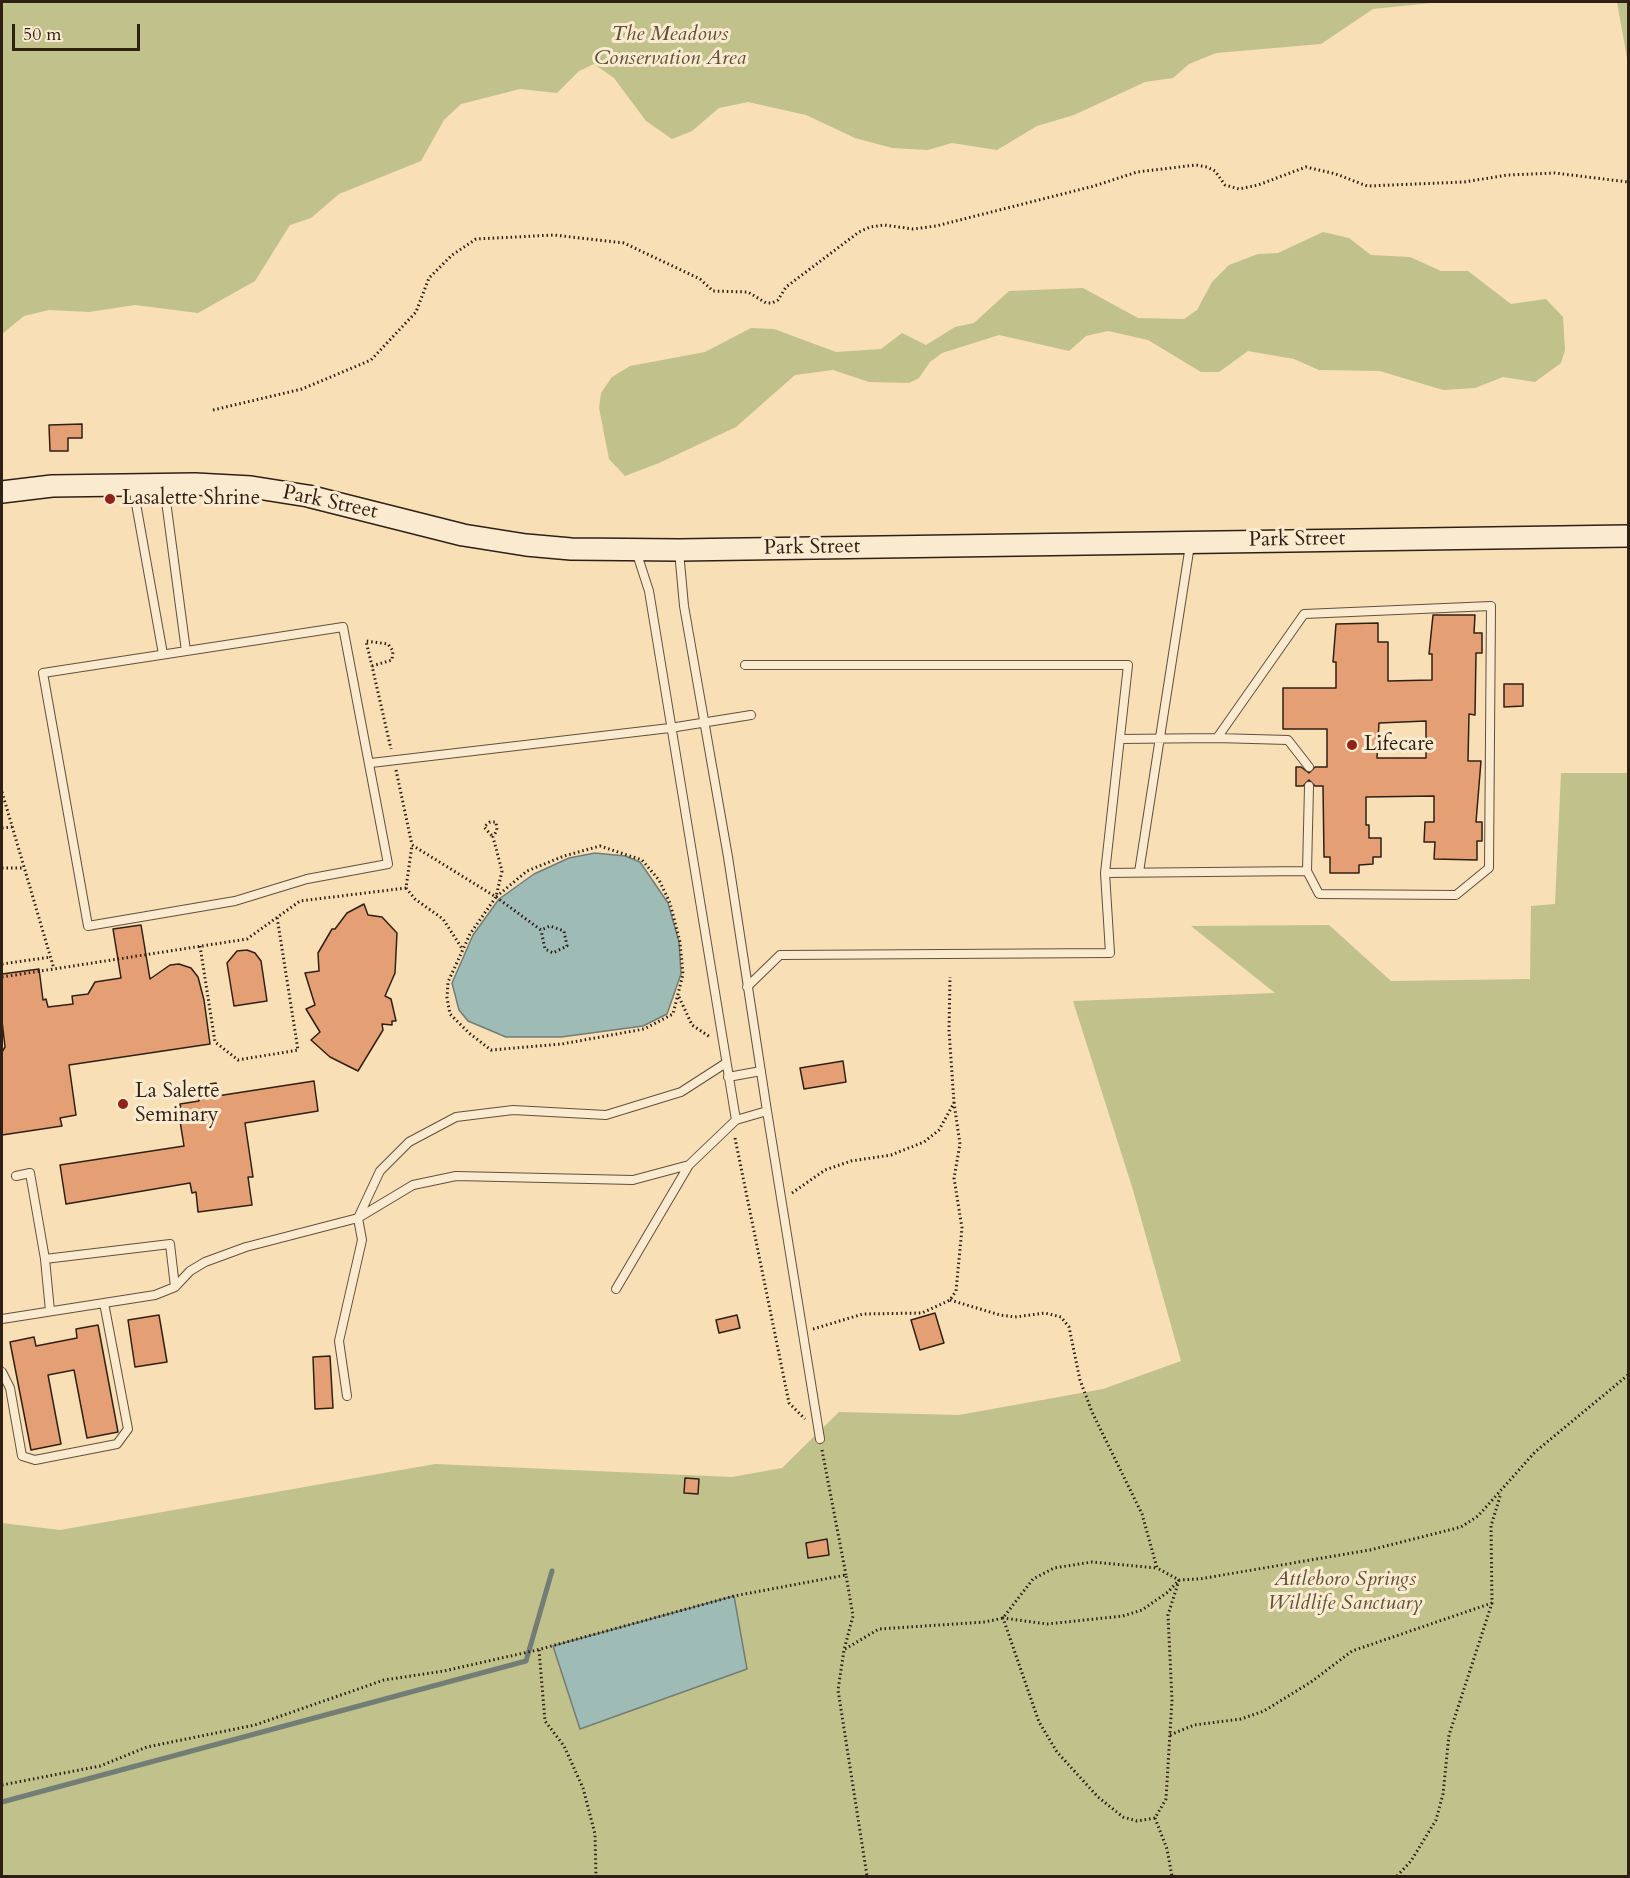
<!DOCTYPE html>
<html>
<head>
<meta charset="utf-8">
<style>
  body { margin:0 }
  #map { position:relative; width:1630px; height:1878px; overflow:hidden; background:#f8dfb5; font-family:Cardo,serif }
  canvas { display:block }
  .frame { position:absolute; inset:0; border:3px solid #2f2016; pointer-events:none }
  .scale { position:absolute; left:12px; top:24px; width:128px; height:27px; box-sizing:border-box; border:3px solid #2f2016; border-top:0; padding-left:8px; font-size:18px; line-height:21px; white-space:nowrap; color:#2f2016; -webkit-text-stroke:4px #faeacf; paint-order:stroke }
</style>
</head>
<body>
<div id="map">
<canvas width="1630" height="1878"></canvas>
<div class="frame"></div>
<div class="scale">50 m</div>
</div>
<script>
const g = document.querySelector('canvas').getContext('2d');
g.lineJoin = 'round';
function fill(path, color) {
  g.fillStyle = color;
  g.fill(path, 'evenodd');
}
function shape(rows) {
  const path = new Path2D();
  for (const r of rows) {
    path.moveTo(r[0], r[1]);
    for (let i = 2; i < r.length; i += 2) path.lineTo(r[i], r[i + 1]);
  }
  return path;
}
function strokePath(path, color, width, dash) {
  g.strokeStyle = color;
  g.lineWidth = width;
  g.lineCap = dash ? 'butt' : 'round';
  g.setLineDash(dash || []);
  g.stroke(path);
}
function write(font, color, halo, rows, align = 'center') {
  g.font = font + ' Cardo,serif';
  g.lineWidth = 6;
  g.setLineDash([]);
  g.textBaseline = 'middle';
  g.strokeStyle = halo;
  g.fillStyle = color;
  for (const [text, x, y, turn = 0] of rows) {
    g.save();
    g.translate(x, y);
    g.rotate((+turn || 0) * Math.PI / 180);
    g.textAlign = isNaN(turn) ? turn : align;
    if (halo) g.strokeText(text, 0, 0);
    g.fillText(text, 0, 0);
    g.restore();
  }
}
const green = shape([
  [2,2,1441,2,1373,9,1321,44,1216,53,1189,64,1173,78,1145,82,1074,115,1037,126,997,150,952,143,928,150,892,148,855,138,806,115,748,102,719,108,692,131,672,139,646,121,614,78,594,64,579,71,557,93,520,89,461,104,444,120,421,161,339,194,311,218,290,225,255,281,198,313,135,305,89,312,49,310,24,316,2,334],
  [1617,2,1628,2,1628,64],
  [1323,232,1349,238,1371,255,1410,257,1441,271,1468,271,1511,304,1546,299,1563,317,1565,350,1561,363,1535,382,1503,377,1475,388,1443,390,1380,371,1319,370,1294,359,1248,351,1219,372,1201,372,1148,340,1108,331,1086,336,1069,351,999,335,942,353,930,362,919,378,909,383,869,382,833,370,795,375,736,427,659,463,625,476,609,459,599,408,601,393,612,377,630,366,705,352,751,328,774,329,836,352,881,349,902,333,926,345,955,327,974,323,1009,291,1083,288,1138,318,1184,319,1197,310,1212,282,1229,265,1258,254,1278,253],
  [1561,773,1628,773,1628,1876,2,1876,2,1523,60,1530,435,1464,732,1477,782,1468,839,1412,959,1415,1103,1389,1181,1361,1133,1190,1073,1001,1275,993,1191,926,1329,925,1391,981,1530,979,1531,906,1555,904]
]);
const water = shape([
  [595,853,625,856,640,862,668,903,679,942,681,974,667,1014,643,1026,561,1037,506,1037,468,1021,459,1010,452,983,473,935,499,899,534,874,569,858,595,853],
  [734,1596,747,1669,580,1729,553,1646,734,1596]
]);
const stream = shape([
  [2,1802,526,1661,552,1571]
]);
const building = shape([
  [82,424,82,438,68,438,68,451,50,451,49,425,82,424],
  [1433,615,1475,615,1474,633,1482,633,1482,653,1476,653,1475,715,1469,714,1468,761,1481,761,1476,822,1482,822,1482,841,1477,841,1477,860,1434,859,1435,842,1424,842,1425,822,1434,822,1434,796,1366,797,1366,825,1369,825,1369,838,1381,838,1381,857,1373,857,1373,864,1359,865,1359,873,1330,873,1330,857,1324,857,1323,786,1315,786,1309,780,1303,786,1296,786,1296,767,1301,767,1309,773,1315,767,1327,767,1327,729,1283,729,1283,688,1336,688,1336,662,1333,662,1336,624,1378,623,1378,642,1388,642,1388,681,1432,680,1432,654,1429,654,1433,615],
  [1426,721,1426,758,1377,758,1379,723,1426,721],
  [1504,684,1523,684,1523,706,1504,707,1504,684],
  [364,904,368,915,382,917,397,933,395,973,385,996,391,999,396,1021,392,1021,392,1025,382,1024,383,1030,358,1071,330,1057,311,1040,320,1032,306,1009,315,1005,305,973,319,971,318,953,332,929,335,929,347,913,364,904],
  [141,925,150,979,170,965,179,964,191,968,198,977,204,1000,210,1044,69,1065,76,1115,60,1118,62,1126,2,1135,2,1052,5,1047,2,1021,2,974,39,969,43,1000,46,999,48,1007,73,1004,72,996,88,994,95,982,121,978,113,929,141,925],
  [247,950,255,953,261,961,267,1001,234,1006,227,963,237,951,247,950],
  [843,1061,846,1082,804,1089,800,1068,843,1061],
  [314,1081,318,1111,245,1123,253,1177,248,1177,252,1205,198,1212,196,1192,192,1193,190,1183,66,1204,60,1165,184,1146,179,1115,182,1115,180,1104,199,1101,196,1086,216,1083,217,1096,314,1081],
  [935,1313,944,1343,920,1350,911,1320,935,1313],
  [159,1315,167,1362,135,1367,128,1320,159,1315],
  [737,1315,740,1328,719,1333,716,1320,737,1315],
  [98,1325,118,1432,87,1438,74,1370,48,1375,61,1444,31,1450,10,1342,34,1337,36,1346,77,1338,76,1329,98,1325],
  [330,1356,333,1408,315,1409,313,1357,330,1356],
  [685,1478,699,1479,698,1494,684,1493,685,1478],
  [827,1539,829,1555,808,1558,806,1543,827,1539]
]);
const path = shape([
  [213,410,302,389,371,360,416,312,429,278,452,255,476,239,554,235,624,243,700,279,713,291,748,292,766,303,772,303,778,300,786,287,859,232,870,227,884,225,913,229,936,226,1094,186,1137,172,1196,165,1207,167,1215,171,1225,185,1239,189,1258,185,1306,167,1336,174,1367,186,1464,182,1508,175,1555,173,1628,182],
  [372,666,392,660,393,651,388,644,366,641,372,666,391,749],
  [396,770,412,845],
  [2,792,54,969],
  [2,828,12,827],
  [2,868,24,868],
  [406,888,415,899,443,919,463,950],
  [496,897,541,930,550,926,564,931,567,946,553,953,545,949,541,930],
  [200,946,215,1042,238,1060,298,1050,277,917],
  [2,964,51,957],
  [2,977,247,939,300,901,406,888,412,845,496,897,527,871,564,856,600,846,642,860,659,880,670,903,680,942,683,974,673,1014,644,1029,562,1044,491,1050,469,1033,450,1014,447,998,448,982,470,934,496,897,502,871,493,837,497,830,496,822,490,822,484,827,493,837],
  [679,997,692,1025,710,1037],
  [735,1138,789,1403,805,1419],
  [792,1193,825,1170,851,1161,891,1155,924,1142,939,1130,954,1103,949,1030,950,977],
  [950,1300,1000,1315,1015,1317,1045,1313,1061,1317,1069,1327,1080,1380,1092,1412,1142,1514,1157,1568,1179,1580,1199,1579,1370,1550,1461,1527,1478,1516,1535,1452,1628,1375],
  [813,1329,863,1314,922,1313,950,1300,956,1291,962,1228,954,1178,960,1144,954,1103],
  [822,1450,846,1575],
  [1179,1580,1168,1615,1172,1700,1166,1799,1155,1818,1137,1821,1123,1817,1098,1797,1057,1752,1039,1722,1003,1618,1047,1624,1123,1616,1142,1610,1168,1592,1179,1580],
  [845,1649,879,1629,985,1622,1003,1618,1033,1579,1054,1568,1092,1562,1157,1568],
  [539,1650,545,1721,564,1746,583,1788,595,1834,596,1876],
  [1170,1735,1194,1725,1241,1719,1264,1711,1311,1682,1352,1651,1492,1603],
  [2,1785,100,1766,147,1747,255,1725,384,1680,444,1671,537,1650,734,1596,846,1575,853,1616,844,1650,838,1690,867,1876],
  [1155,1818,1167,1849,1172,1876],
  [1397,1876,1411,1861,1436,1820,1443,1794,1449,1735,1492,1603,1491,1526,1501,1493]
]);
const lane = shape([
  [164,486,186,651],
  [133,487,163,654],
  [636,551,649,591,736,1120],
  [343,627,388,864,307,879,235,901,88,926,43,673,343,627],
  [745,665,1128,665,1105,873,1110,953,780,955,747,987],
  [1217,738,1288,740,1309,767],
  [371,763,670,728,751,715],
  [1307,871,1309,786],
  [1139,872,1190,545],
  [1105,873,1307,871,1319,894,1456,895,1489,868,1491,606,1304,614,1217,738,1120,739],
  [728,1077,761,1071],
  [767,1111,820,1439],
  [16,1176,30,1173,45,1259],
  [616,1289,689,1165],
  [50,1311,45,1259,170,1244,175,1287],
  [2,1319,155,1295,175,1287,190,1271,205,1262,246,1247,358,1218,413,1185,456,1176,633,1180,689,1165,736,1120,767,1111,728,857,684,606,679,551],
  [2,1372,10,1388,22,1456,35,1460,117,1444,128,1429,104,1303],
  [347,1396,339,1341,362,1240,358,1218,380,1171,409,1142,456,1117,513,1110,606,1115,681,1092,726,1063]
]);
const secondary = shape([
  [2,492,52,486,195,484,251,487,308,496,463,535,526,545,571,549,679,550,1628,536]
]);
const markers = [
  [110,499,6,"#8f2418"],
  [1352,745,6,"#8f2418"],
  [123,1104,6,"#8f2418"]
];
const parkNames = [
  ["The Meadows",670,35],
  ["Conservation Area",670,59],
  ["Attleboro Springs",1345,1580],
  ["Wildlife Sanctuary",1345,1604]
];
const poiNames = [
  ["Lasalette Shrine",122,499],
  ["Lifecare",1364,745],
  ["La Salette",135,1092],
  ["Seminary",135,1116]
];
const streetNames = [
  ["Park Street",330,503,12],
  ["Park Street",1297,540,-1],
  ["Park Street",812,548,-1]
];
fill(green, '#c1c18b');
fill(water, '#9fbbb5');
strokePath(water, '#727d75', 1.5);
strokePath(stream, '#727d75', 5);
fill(building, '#e4a074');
strokePath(building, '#2f2016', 1.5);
strokePath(lane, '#61503e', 10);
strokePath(secondary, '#2f2016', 24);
strokePath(path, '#2f2016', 3, [1.5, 3]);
strokePath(lane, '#faeacf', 8);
strokePath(secondary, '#faeacf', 21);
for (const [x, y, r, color] of markers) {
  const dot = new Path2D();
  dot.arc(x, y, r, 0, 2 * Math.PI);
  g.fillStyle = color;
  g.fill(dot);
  strokePath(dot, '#faeacf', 2);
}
write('italic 21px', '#5b5039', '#faeacf', parkNames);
write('21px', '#2f2016', '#faeacf', poiNames, 'left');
write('21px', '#2f2016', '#faeacf', streetNames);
</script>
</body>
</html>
